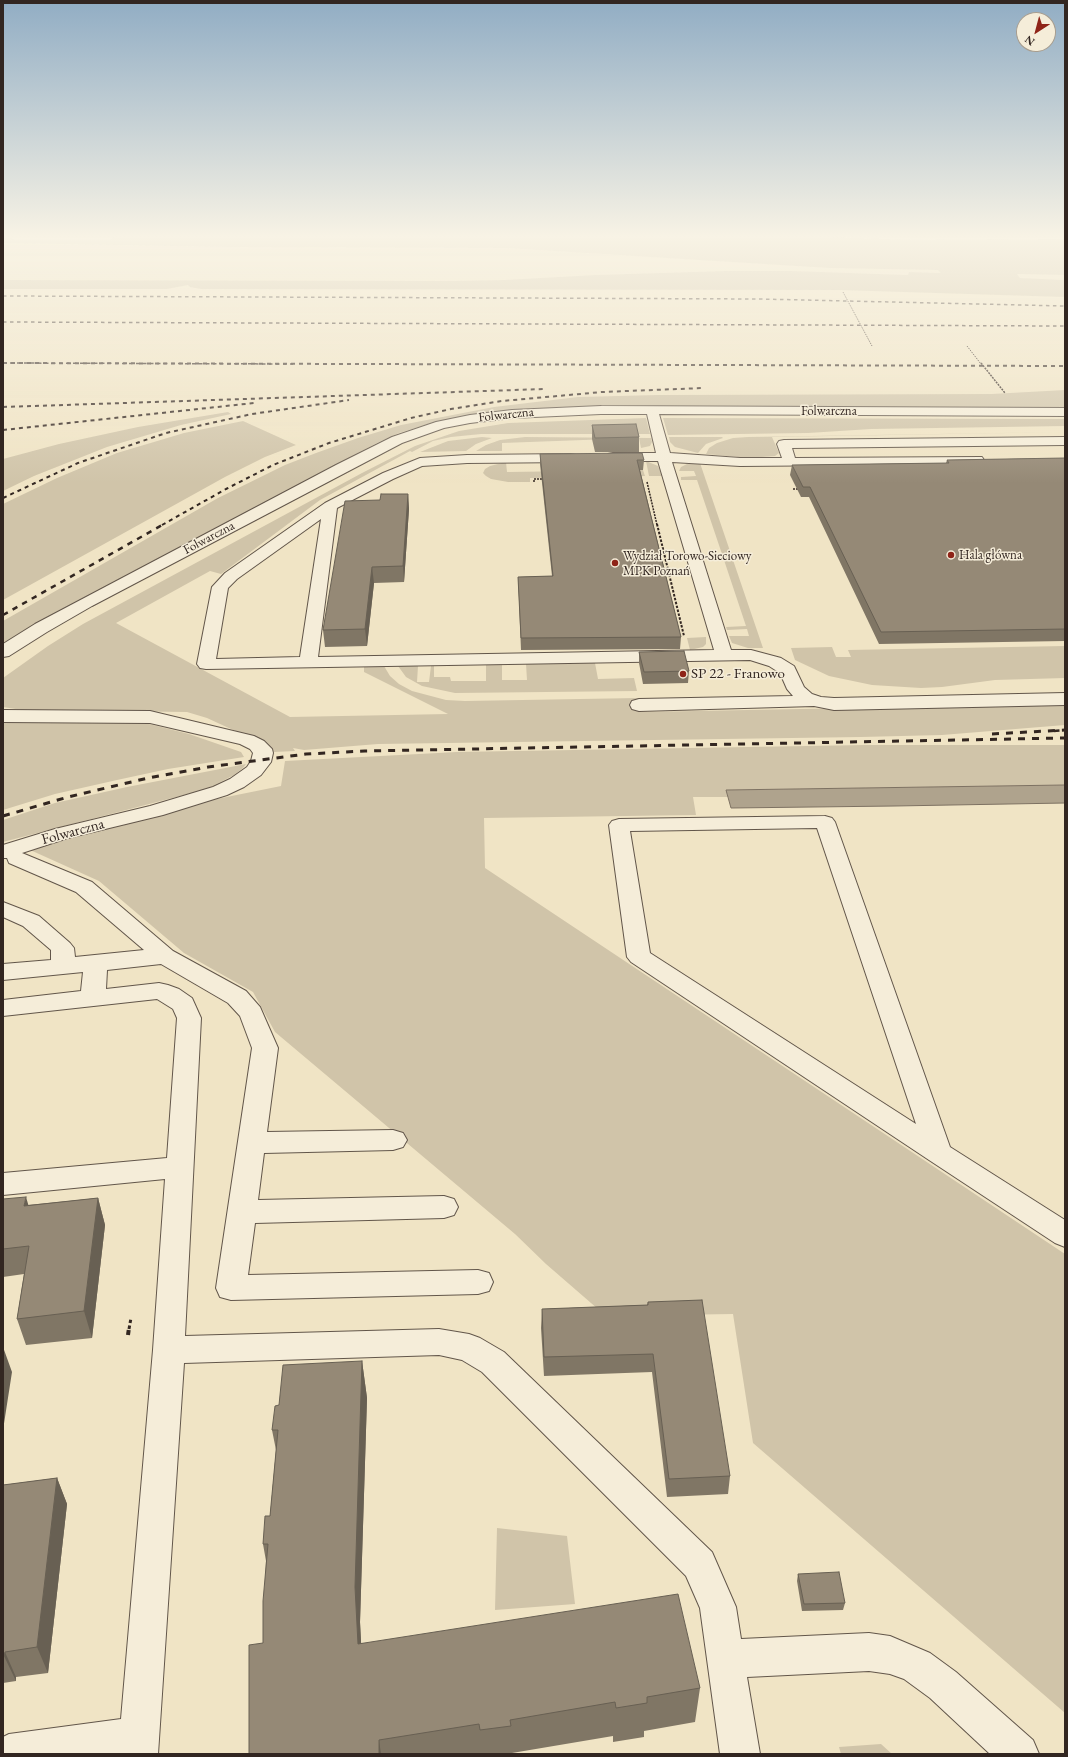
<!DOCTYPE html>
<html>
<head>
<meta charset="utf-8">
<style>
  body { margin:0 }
  #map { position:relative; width:1068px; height:1757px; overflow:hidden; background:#f0e4c5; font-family:"EB Garamond",serif }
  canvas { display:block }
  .frame { position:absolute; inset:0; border:4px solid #322621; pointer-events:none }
  .north { position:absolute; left:1016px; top:12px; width:40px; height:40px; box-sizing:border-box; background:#f5edd9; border:1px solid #a79d8f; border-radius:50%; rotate:216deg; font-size:11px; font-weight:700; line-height:16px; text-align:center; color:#322621 }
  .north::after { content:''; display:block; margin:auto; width:14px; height:18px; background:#8f2418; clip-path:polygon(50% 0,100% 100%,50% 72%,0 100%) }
</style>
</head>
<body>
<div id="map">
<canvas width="1068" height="1757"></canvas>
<div class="frame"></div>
<div class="north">N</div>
</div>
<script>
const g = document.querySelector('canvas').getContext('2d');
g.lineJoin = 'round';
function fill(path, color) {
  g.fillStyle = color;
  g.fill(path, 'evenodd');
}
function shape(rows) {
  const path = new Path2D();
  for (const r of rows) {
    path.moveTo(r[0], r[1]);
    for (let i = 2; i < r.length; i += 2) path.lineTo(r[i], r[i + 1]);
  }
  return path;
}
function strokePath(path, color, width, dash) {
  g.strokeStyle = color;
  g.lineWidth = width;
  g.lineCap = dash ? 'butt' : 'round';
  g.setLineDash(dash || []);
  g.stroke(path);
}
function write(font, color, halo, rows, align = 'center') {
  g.font = font + ' "EB Garamond",serif';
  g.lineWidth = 3;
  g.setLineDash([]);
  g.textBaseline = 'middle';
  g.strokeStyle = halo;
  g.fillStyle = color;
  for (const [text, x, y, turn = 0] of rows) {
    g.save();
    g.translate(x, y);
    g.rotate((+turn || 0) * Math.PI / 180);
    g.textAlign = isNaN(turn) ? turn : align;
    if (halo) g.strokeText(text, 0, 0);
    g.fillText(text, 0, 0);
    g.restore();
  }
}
const green = shape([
  [3,237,12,237,12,239,15,240,110,240,114,237,827,237,914,240,1065,239,1065,275,1017,274,1020,278,1065,280,1065,297,839,290,201,289,190,287,188,285,167,289,3,289,3,280,5,280,451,281,504,280,595,275,725,271,793,271,908,275,909,272,941,273,938,270,829,268,506,248,230,247,3,243],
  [1065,390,1065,408,573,407,494,411,438,421,399,433,377,443,51,615,3,643,3,621,218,498,285,465,316,453,358,438,401,425,494,407,578,397,657,395,991,394],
  [228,412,231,414,181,425,107,447,34,476,3,491,3,459,59,444,138,427],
  [646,418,650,434,481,434,451,437,433,441,412,452,410,451,320,500,221,574,210,571,116,623,290,717,448,714,364,672,364,667,384,666,390,676,399,684,412,691,446,700,465,701,638,698,641,712,1065,704,1065,725,942,735,861,737,378,744,304,750,293,748,295,751,274,752,268,746,207,718,187,712,22,710,3,707,3,678,48,646,83,624,362,473,415,446,459,431,508,423],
  [663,418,1065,419,1065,426,871,429,808,433,668,435],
  [243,421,296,445,265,457,225,477,3,600,3,504,57,478,117,453,184,433],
  [1065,432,772,437,779,453,775,456,749,458,706,454,709,448,717,443,733,438,748,437],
  [482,437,492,438,476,444,466,451,420,452,448,441],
  [525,437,651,438,652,442,650,446,641,448,639,438,502,443,502,451,476,451,486,445,500,440],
  [669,437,722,437,723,438,706,444,698,453,675,447,670,442],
  [646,461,658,466,662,476,649,476],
  [506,462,507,472,643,470,645,476,530,478,530,482,508,482,491,479,486,476,483,473,485,469,490,466],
  [689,463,700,463,732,557,723,557,697,480,681,480,681,477,696,476,694,471,679,471,681,467],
  [724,560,733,560,763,648,748,648,732,643,729,636,749,636,747,629,727,630,726,627,746,626],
  [706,637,706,644,703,647,690,650,687,638],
  [1065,646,1065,678,995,680,942,687,921,688,872,685,829,676,795,660,791,648,832,647,836,657,851,657,848,650],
  [595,663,598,679,634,678,637,691,455,693,422,686,406,677,398,666,418,666,417,682,429,682,431,666,434,665,434,677,450,677,451,681,486,681,486,665,502,664,502,680,527,680,526,664],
  [12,721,137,721,189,734,241,752,244,757,168,769,117,780,55,794,3,810,3,723],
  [865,745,1065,745,1065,785,727,790,728,797,693,797,696,815,484,818,485,868,1065,1254,1065,1713,753,1443,733,1314,606,1316,546,1264,515,1234,275,1032,253,992,184,953,99,881,28,849,207,801,281,786,285,761,457,752],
  [246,764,243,768,234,775,207,789,3,842,3,820,55,803,127,787],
  [497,1528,567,1536,575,1604,495,1610],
  [881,1744,892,1754,841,1754,839,1747]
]);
const water = shape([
  [1065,785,1065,803,895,806,731,808,726,790,1065,785]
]);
const pathFar4 = shape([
  [843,292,872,346],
  [967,346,981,364]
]);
const pathFar3 = shape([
  [981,363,1005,393],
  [534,482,534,479,543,479],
  [647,482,657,525],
  [793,489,800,489]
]);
const pathFar2 = shape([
  [657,524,684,636]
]);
const pathFar1 = shape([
  [129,1329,131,1318]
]);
const path = shape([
  [128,1335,129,1328]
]);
const minor = shape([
  [601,406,1065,408,1065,416,659,414,670,453,740,458,782,458,777,444,779,441,784,440,1065,437,1065,445,792,448,795,458,982,457,984,460,982,463,977,464,740,466,672,462,731,650,751,650,781,658,794,666,804,687,812,694,821,697,834,698,1065,693,1065,705,834,710,814,706,639,711,632,709,630,705,632,701,639,699,793,696,787,689,780,673,769,666,750,660,206,669,200,668,197,664,212,587,225,573,325,503,383,473,420,458,467,455,571,454,576,455,578,458,576,461,571,462,467,463,422,466,393,479,337,508,318,657,714,650,658,461,613,461,608,460,606,457,608,454,613,453,656,453,647,414,601,414,512,418,470,423,444,428,402,443,92,606,47,632,9,656,3,657,3,644,35,624,336,465,392,437,436,422,470,415,512,410,601,406],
  [321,519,300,657,216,659,228,588,237,579,321,519],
  [3,710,150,711,254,736,264,741,272,749,273,753,271,762,261,775,244,787,227,795,163,815,68,838,22,853,92,882,173,951,246,991,260,1007,278,1048,267,1132,393,1130,403,1133,407,1140,403,1147,393,1150,264,1153,258,1200,444,1196,454,1199,458,1207,454,1215,444,1218,255,1223,248,1275,478,1270,489,1273,493,1282,489,1291,478,1294,231,1300,220,1297,216,1288,252,1048,240,1016,228,1003,161,964,107,970,106,989,159,983,168,985,179,989,192,998,201,1018,185,1336,439,1329,469,1334,480,1338,504,1352,712,1552,736,1607,741,1639,869,1633,890,1636,930,1653,956,1672,1033,1740,1039,1754,990,1754,930,1698,904,1679,890,1674,869,1671,747,1677,760,1754,720,1754,700,1608,686,1576,482,1372,462,1360,439,1355,184,1363,158,1754,3,1754,3,1737,9,1734,121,1719,153,1350,165,1179,3,1195,3,1173,167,1158,177,1018,173,1009,157,999,3,1016,3,1000,81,991,83,972,3,980,3,964,51,960,51,950,23,926,3,917,3,902,39,916,70,943,74,948,75,957,144,950,76,892,9,863,7,858,3,858,3,845,55,829,150,806,213,787,230,779,247,767,251,761,253,753,250,749,240,744,150,723,3,722,3,710],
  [825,816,832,818,835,822,950,1147,1065,1220,1065,1247,1055,1243,929,1160,631,962,627,957,609,825,612,821,619,819,825,816],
  [817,828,916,1124,650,953,630,831,817,828]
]);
const railFar3 = shape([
  [3,296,760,299,1065,306],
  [3,322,1065,326],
  [3,363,293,364]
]);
const railFar2 = shape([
  [3,363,1065,366],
  [3,407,545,389],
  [3,430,254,403],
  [3,498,78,463,166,433,252,414,349,400],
  [162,525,226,489,273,465,329,443,411,418,451,409,502,401,602,392,703,388]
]);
const railFar1 = shape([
  [3,615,164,524],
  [1054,731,1065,730]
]);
const rail = shape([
  [992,734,1065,730],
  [3,816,68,797,148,778,208,767,306,754,365,751,1065,738]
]);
const wall = shape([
  [592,425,639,437,639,452,595,452,592,439],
  [540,454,644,460,643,470,640,470,681,637,680,649,521,650,518,577,552,576,540,464],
  [1065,458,1065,641,879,644,809,497,801,497,790,475,792,465,946,463,947,460],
  [408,494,409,509,404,582,374,583,367,646,325,647,323,630],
  [639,652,689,671,688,683,643,684,639,663],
  [98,1198,105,1225,92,1338,26,1345,17,1319,24,1274,3,1277,3,1199,28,1205],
  [648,1302,730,1476,728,1494,667,1497,652,1372,544,1376,541,1328,542,1309,647,1305],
  [362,1361,367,1398,360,1622,361,1643,700,1688,695,1722,644,1731,644,1737,613,1742,613,1736,512,1753,512,1754,249,1754,263,1643,266,1561,263,1544,270,1516,276,1450,272,1430,279,1405],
  [57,1478,67,1504,48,1673,16,1677,16,1681,3,1683,3,1485],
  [798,1574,845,1603,843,1610,802,1611,797,1581]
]);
const shadedWall = shape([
  [408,494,409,509,404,582,403,566],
  [372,567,374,583,367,646,365,629],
  [26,1197,34,1224,24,1206],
  [98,1198,105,1225,92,1338,84,1311],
  [3,1347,12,1372,3,1430],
  [362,1361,367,1398,360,1622,363,1679,358,1644,355,1587],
  [57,1478,67,1504,48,1673,37,1647],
  [5,1652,16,1677,16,1681,4,1656],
  [379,1740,381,1754,379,1754]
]);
const building = shape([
  [636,424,639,437,595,438,592,425,636,424],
  [642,453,644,460,637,460,681,637,521,638,518,577,553,576,540,454,642,453],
  [1065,458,1065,629,881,632,810,487,803,487,792,465,949,463,947,460,1065,458],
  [381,494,408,494,403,566,372,567,365,629,323,630,345,501,380,500,381,494],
  [684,651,689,671,644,672,639,652,684,651],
  [26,1197,24,1206,98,1198,84,1311,17,1319,29,1246,3,1249,3,1199,26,1197],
  [702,1300,730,1476,669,1479,653,1354,544,1357,542,1309,648,1305,648,1302,702,1300],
  [362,1361,355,1587,358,1644,678,1594,700,1688,647,1697,647,1703,616,1708,615,1702,510,1720,511,1726,480,1730,479,1724,379,1740,379,1754,249,1754,249,1645,263,1643,263,1601,268,1544,263,1544,265,1516,270,1516,278,1430,272,1430,275,1406,279,1405,283,1365,362,1361],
  [57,1478,37,1647,5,1652,4,1656,3,1656,3,1485,57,1478],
  [839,1572,845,1603,804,1604,798,1574,839,1572]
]);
const markers = [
  [951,555,4,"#8f2418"],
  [615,563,4,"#8f2418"],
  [683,674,4,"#8f2418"]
];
const farStreetnames = [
  ["Folwarczna",829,411],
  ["Folwarczna",506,415,-6],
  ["Folwarczna",209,538,-28]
];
const farPoinames = [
  ["Hala główna",959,555],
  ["Wydział Torowo-Sieciowy",623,556],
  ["MPK Poznań",623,571]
];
const poiNames = [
  ["SP 22 - Franowo",691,674]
];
const streetNames = [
  ["Folwarczna",73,832,-15]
];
fill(green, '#d0c4a9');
fill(water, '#afa38d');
strokePath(water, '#7d7162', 1);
strokePath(minor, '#62564a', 2);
strokePath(pathFar4, '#322621', 1, [1.5, 1]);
strokePath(pathFar3, '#322621', 1.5, [2, 1]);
strokePath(pathFar2, '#322621', 2, [2.5, 1.5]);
strokePath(pathFar1, '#322621', 3, [3.5, 2.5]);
strokePath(path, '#322621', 4, [5, 3]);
fill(minor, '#f5edd9');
strokePath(railFar3, '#322621', 1.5, [3.5, 3.5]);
strokePath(railFar2, '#322621', 2, [4, 4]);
strokePath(railFar1, '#322621', 2.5, [5.5, 5.5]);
strokePath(rail, '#322621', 3, [7, 7]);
fill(wall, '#807665');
fill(shadedWall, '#686053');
fill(building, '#958976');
strokePath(building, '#686053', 1);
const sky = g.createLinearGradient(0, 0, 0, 483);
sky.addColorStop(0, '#91adc4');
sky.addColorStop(0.49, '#f8f3e5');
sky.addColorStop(1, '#f8f3e500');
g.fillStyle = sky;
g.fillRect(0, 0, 1068, 483);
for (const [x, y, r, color] of markers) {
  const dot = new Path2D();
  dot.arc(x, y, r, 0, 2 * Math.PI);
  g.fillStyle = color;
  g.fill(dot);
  strokePath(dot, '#f5edd9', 1.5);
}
write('13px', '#322621', '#f5edd9', farStreetnames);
write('13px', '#322621', '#f5edd9', farPoinames, 'left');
write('15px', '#322621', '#f5edd9', poiNames, 'left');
write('15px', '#322621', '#f5edd9', streetNames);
</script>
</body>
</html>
